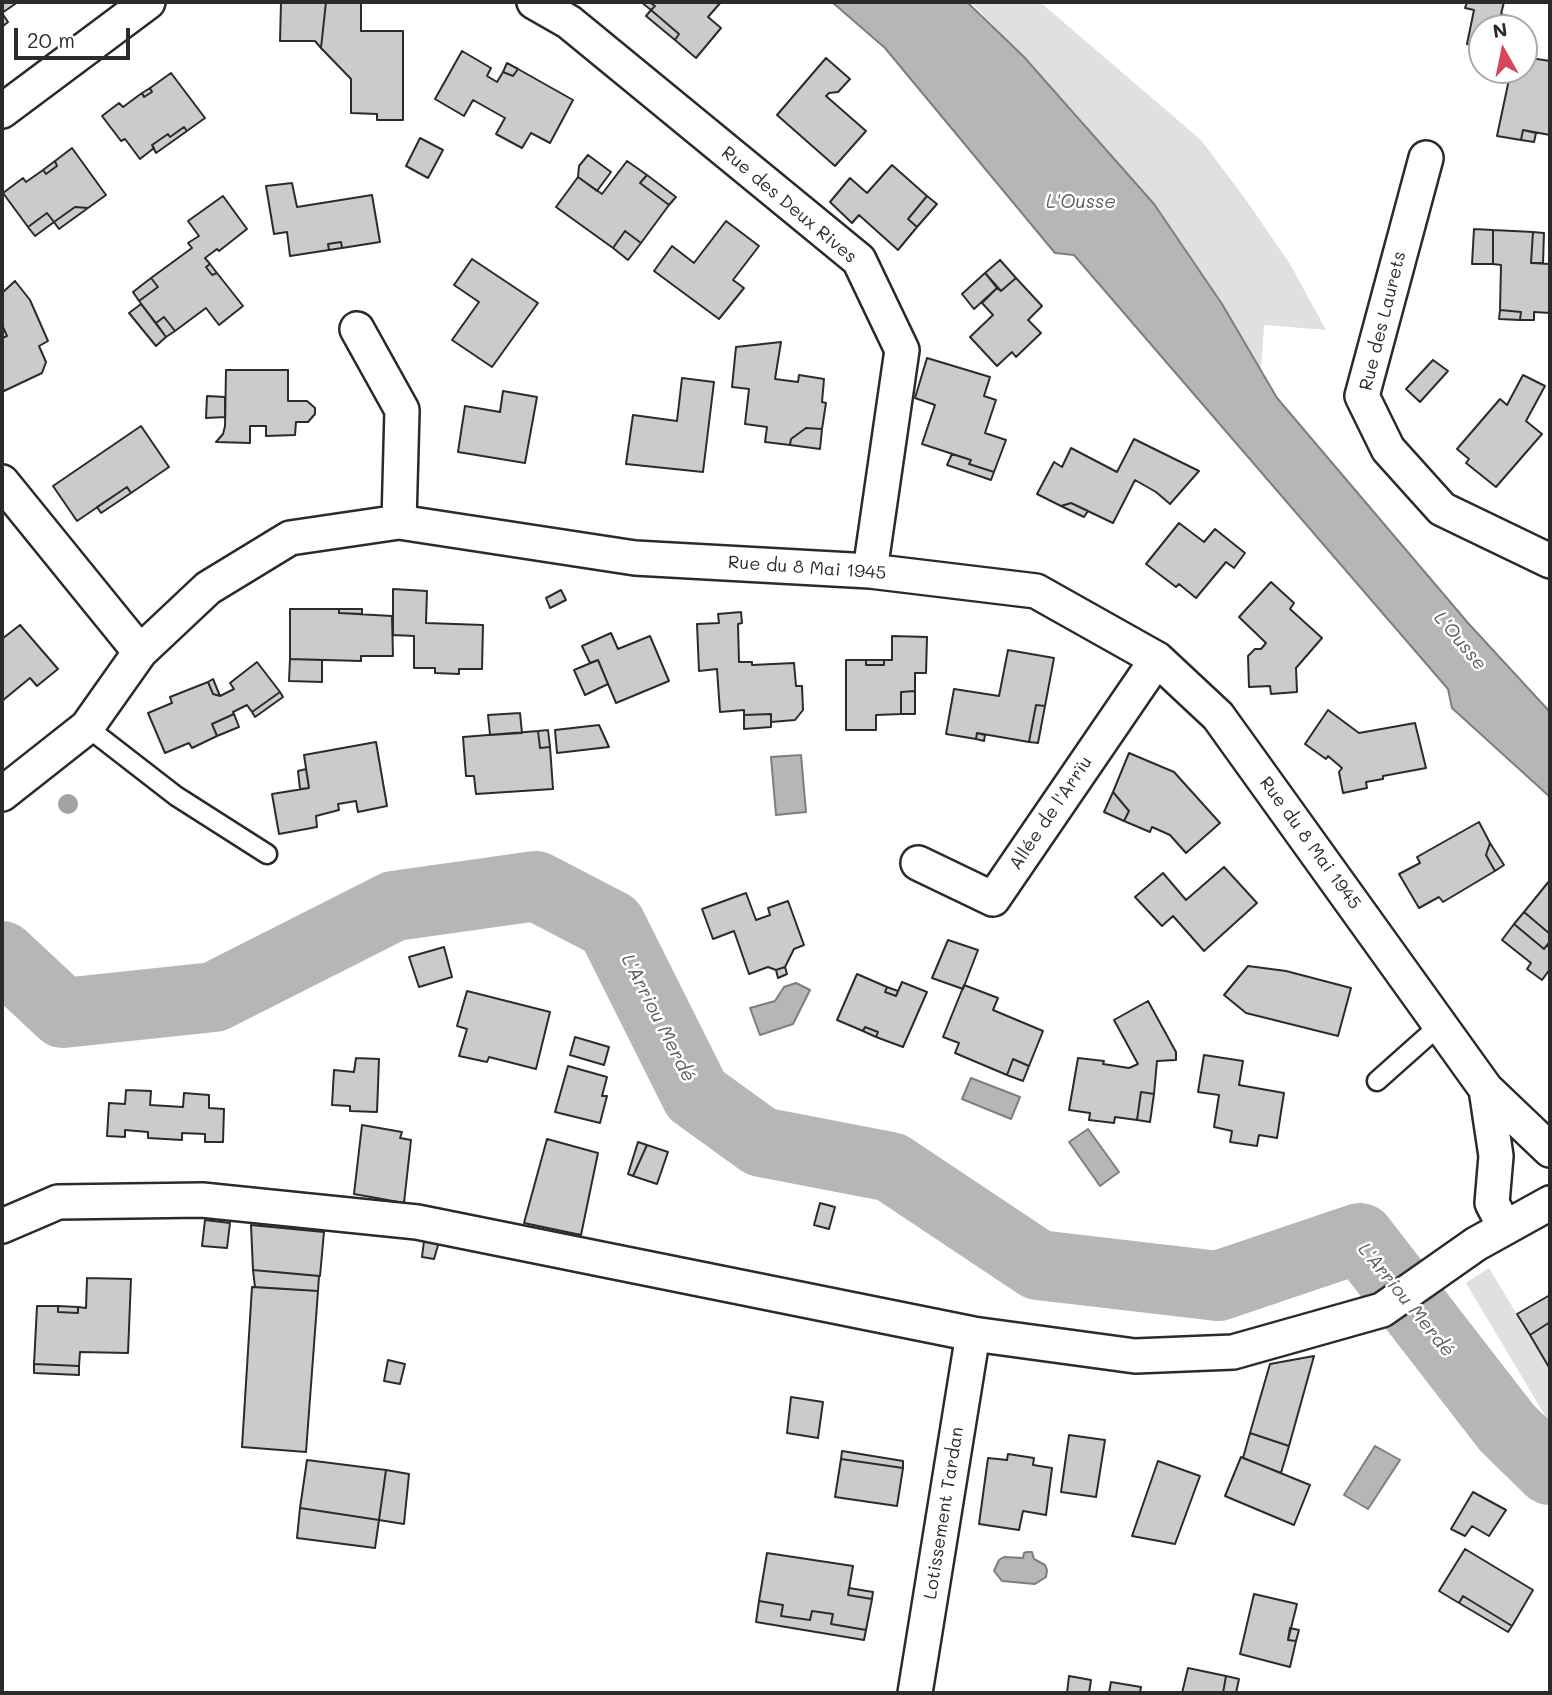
<!DOCTYPE html>
<html>
<head>
<meta charset="utf-8">
<style>
  body { margin:0 }
  #map { position:relative; width:1552px; height:1695px; overflow:hidden; background:#fff; font-family:Mali,sans-serif }
  canvas { display:block }
  .frame { position:absolute; inset:0; border:4px solid #2b2b2b; pointer-events:none }
  .north { position:absolute; left:1468px; top:14px; width:70px; height:70px; box-sizing:border-box; background:#fff; border:2px solid #aaa; border-radius:50%; rotate:351deg; font-size:19px; font-weight:700; line-height:28px; text-align:center; color:#2b2b2b }
  .north::after { content:''; display:block; margin:auto; width:24px; height:32px; background:#d1495b; clip-path:polygon(50% 0,100% 100%,50% 72%,0 100%) }
  .scale { position:absolute; left:14px; top:28px; width:116px; height:32px; box-sizing:border-box; border:4px solid #2b2b2b; border-top:0; padding-left:9px; font-size:21px; line-height:24px; white-space:nowrap; color:#2b2b2b; -webkit-text-stroke:5px #fff; paint-order:stroke }
</style>
</head>
<body>
<div id="map">
<canvas width="1552" height="1695"></canvas>
<div class="frame"></div>
<div class="north">N</div>
<div class="scale">20 m</div>
</div>
<script>
const g = document.querySelector('canvas').getContext('2d');
g.lineJoin = 'round';
function fill(path, color) {
  g.fillStyle = color;
  g.fill(path, 'evenodd');
}
function shape(rows) {
  const path = new Path2D();
  for (const r of rows) {
    path.moveTo(r[0], r[1]);
    for (let i = 2; i < r.length; i += 2) path.lineTo(r[i], r[i + 1]);
  }
  return path;
}
function strokePath(path, color, width, dash) {
  g.strokeStyle = color;
  g.lineWidth = width;
  g.lineCap = dash ? 'butt' : 'round';
  g.setLineDash(dash || []);
  g.stroke(path);
}
function write(font, color, halo, rows, align = 'center') {
  g.font = font + ' Mali,sans-serif';
  g.lineWidth = 5;
  g.setLineDash([]);
  g.textBaseline = 'middle';
  g.strokeStyle = halo;
  g.fillStyle = color;
  for (const [text, x, y, turn = 0] of rows) {
    g.save();
    g.translate(x, y);
    g.rotate((+turn || 0) * Math.PI / 180);
    g.textAlign = isNaN(turn) ? turn : align;
    if (halo) g.strokeText(text, 0, 0);
    g.fillText(text, 0, 0);
    g.restore();
  }
}
const green = shape([
  [971,2,1040,2,1201,140,1246,200,1290,264,1326,330,1264,325,1261,371,1134,183,1077,115],
  [1489,1268,1550,1369,1550,1424,1466,1283]
]);
const water = shape([
  [832,2,967,2,1024,57,1154,204,1222,304,1277,398,1468,623,1550,712,1550,797,1452,708,1448,689,1074,255,1055,253,885,48,832,2],
  [801,755,806,812,776,815,771,757,801,755],
  [796,983,810,990,793,1024,760,1035,750,1008,775,1001,784,987,796,983],
  [971,1078,1020,1097,1011,1119,962,1099,971,1078],
  [1088,1129,1119,1172,1100,1186,1069,1142,1088,1129],
  [1375,1446,1400,1460,1368,1509,1344,1495,1375,1446],
  [1027,1552,1032,1552,1034,1559,1045,1565,1047,1570,1046,1577,1035,1584,1002,1581,994,1571,999,1560,1004,1557,1023,1558,1024,1553,1027,1552]
]);
const river = shape([
  [2,956,63,1013,214,997,394,906,536,886,611,925,696,1095,761,1142,891,1167,1038,1265,1218,1286,1360,1238,1507,1428,1550,1470]
]);
const building = shape([
  [2,2,18,2,2,13,8,22,2,27,2,2],
  [281,2,326,2,321,48,315,41,280,41,281,2],
  [326,2,361,2,361,31,403,31,403,120,377,120,377,114,351,113,351,79,321,48,326,2],
  [641,2,649,2,655,6,651,10,641,2],
  [649,2,721,2,708,17,721,28,696,58,675,40,679,34,651,10,655,6,649,2],
  [1467,2,1504,2,1501,14,1508,16,1506,28,1482,28,1482,48,1467,44,1474,10,1465,8,1467,2],
  [651,10,679,34,675,40,646,16,651,10],
  [462,51,491,68,487,76,497,82,503,72,513,76,518,69,573,100,550,143,531,133,522,148,496,134,505,118,473,100,464,116,435,99,462,51],
  [1524,57,1550,61,1550,135,1523,130,1521,140,1497,136,1511,70,1524,70,1524,57],
  [826,58,850,79,838,92,829,93,826,96,866,131,835,166,777,115,826,58],
  [507,63,518,69,513,76,503,72,507,63],
  [171,73,205,118,187,131,184,127,170,137,168,134,152,145,154,148,140,159,125,139,121,141,102,116,119,103,123,107,142,93,144,97,152,92,150,88,171,73],
  [150,88,152,92,144,97,142,93,150,88],
  [184,127,187,131,156,153,152,145,168,134,170,137,184,127],
  [1523,130,1536,133,1534,142,1521,140,1523,130],
  [420,138,443,150,428,178,406,166,420,138],
  [72,148,106,195,88,208,75,207,54,222,47,213,28,227,3,193,23,178,26,182,43,170,46,174,57,166,55,161,72,148],
  [588,155,611,172,597,191,578,177,579,166,588,155],
  [55,161,57,166,46,174,43,170,55,161],
  [627,161,647,175,640,183,669,205,641,243,625,231,613,248,556,207,578,177,602,194,627,161],
  [892,165,927,196,908,219,917,227,898,250,859,215,852,223,830,202,850,178,867,193,892,165],
  [647,175,676,197,669,205,640,183,647,175],
  [292,183,297,207,372,195,380,242,342,248,341,242,328,244,329,250,290,256,287,232,274,234,266,186,292,183],
  [223,196,247,229,219,251,217,249,205,258,210,264,206,267,212,275,217,273,243,306,219,325,206,308,175,331,164,317,156,323,139,301,158,287,151,278,192,248,188,243,199,236,188,221,223,196],
  [927,196,937,204,917,227,908,219,927,196],
  [75,207,88,208,59,229,54,222,75,207],
  [47,213,54,222,35,236,28,227,47,213],
  [726,221,759,246,733,280,744,288,719,319,654,271,672,246,694,263,726,221],
  [1474,229,1493,230,1493,264,1472,264,1474,229],
  [1493,230,1533,232,1531,263,1550,264,1550,313,1534,312,1534,320,1520,320,1521,312,1500,310,1501,265,1493,264,1493,230],
  [625,231,641,243,628,260,613,248,625,231],
  [1533,232,1544,233,1543,263,1531,263,1533,232],
  [341,242,342,248,329,250,328,244,341,242],
  [472,259,538,303,492,367,452,340,479,302,454,285,472,259],
  [1000,260,1016,278,1001,291,985,273,1000,260],
  [210,264,217,273,212,275,206,267,210,264],
  [985,273,997,288,974,309,962,294,985,273],
  [151,278,158,287,139,301,133,292,151,278],
  [1016,278,1042,306,1028,320,1041,333,1016,357,1012,352,997,366,970,337,993,315,982,303,997,288,1001,291,1016,278],
  [15,281,30,300,48,341,39,346,46,362,42,373,4,391,2,386,2,338,7,336,2,325,2,293,15,281],
  [141,304,166,337,156,346,129,313,141,304],
  [1500,310,1521,312,1520,320,1499,319,1500,310],
  [164,317,175,331,166,337,156,323,164,317],
  [781,342,775,379,798,382,799,375,824,379,822,402,826,403,822,429,806,428,791,439,790,445,765,442,767,427,745,424,749,389,732,387,736,347,781,342],
  [927,358,990,377,984,396,996,400,985,433,1006,440,994,472,969,464,971,460,922,444,935,405,915,398,927,358],
  [1433,360,1448,371,1420,402,1406,389,1433,360],
  [226,370,288,370,288,401,307,401,315,408,315,414,308,422,296,422,295,435,266,436,266,426,250,426,250,443,216,442,223,434,225,426,226,370],
  [1523,375,1545,386,1526,421,1542,434,1496,487,1466,463,1469,459,1457,449,1500,399,1507,405,1523,375],
  [682,378,714,382,703,472,626,464,633,415,677,421,682,378],
  [503,391,537,397,525,463,458,452,465,406,500,412,503,391],
  [207,396,225,397,225,417,206,418,207,396],
  [141,426,169,467,131,493,127,487,77,521,53,486,141,426],
  [806,428,822,429,820,449,790,445,791,439,806,428],
  [1134,439,1199,471,1170,504,1156,492,1135,480,1113,523,1071,503,1061,506,1037,494,1054,462,1062,467,1071,448,1117,472,1134,439],
  [952,454,971,460,969,464,994,472,991,480,947,465,952,454],
  [127,487,131,493,101,513,97,507,127,487],
  [1071,503,1088,511,1084,517,1061,506,1071,503],
  [1179,523,1204,542,1215,529,1245,553,1234,568,1226,562,1196,598,1179,584,1176,587,1146,564,1179,523],
  [1271,582,1294,603,1290,609,1322,638,1296,668,1297,692,1271,694,1270,686,1249,687,1248,656,1255,649,1261,649,1266,643,1239,617,1271,582],
  [393,589,427,591,426,623,483,625,482,669,459,669,459,674,435,673,435,668,414,668,414,636,393,635,393,589],
  [561,590,566,600,550,608,546,598,561,590],
  [290,609,339,609,339,613,392,616,393,656,361,656,361,661,290,659,290,609],
  [339,609,362,609,362,614,339,613,339,609],
  [741,612,742,623,738,624,739,662,752,662,752,665,794,663,796,686,802,686,803,710,795,720,771,722,771,714,744,715,744,710,720,712,717,669,699,671,697,624,719,623,718,614,741,612],
  [20,625,58,669,37,686,30,678,2,701,2,639,20,625],
  [611,633,618,649,650,636,669,681,616,703,598,660,590,663,582,646,611,633],
  [892,636,927,637,926,673,915,673,915,691,901,692,901,714,876,715,876,730,846,730,846,660,866,660,866,665,884,665,884,660,892,660,892,636],
  [1008,650,1054,658,1045,706,1036,705,1029,742,977,733,976,739,946,734,954,689,999,696,1008,650],
  [290,659,322,660,322,682,289,681,290,659],
  [598,660,608,684,585,695,574,670,598,660],
  [866,660,884,660,884,665,866,665,866,660],
  [257,662,280,692,252,712,247,705,233,712,234,714,212,724,217,736,192,748,189,743,165,753,148,713,172,703,170,697,208,682,213,694,220,696,234,689,230,683,257,662],
  [213,679,220,696,213,694,208,682,213,679],
  [915,691,915,714,901,714,901,692,915,691],
  [280,692,283,697,255,717,252,712,280,692],
  [1036,705,1045,706,1038,743,1029,742,1036,705],
  [1328,710,1359,733,1415,723,1426,768,1383,776,1383,779,1366,782,1367,788,1343,793,1339,772,1342,768,1328,756,1326,759,1305,744,1328,710],
  [520,713,522,733,490,735,488,715,520,713],
  [234,714,239,727,217,736,212,724,234,714],
  [771,714,771,727,744,729,744,715,771,714],
  [599,725,609,747,557,753,555,730,599,725],
  [548,730,550,747,540,748,538,731,548,730],
  [538,731,540,748,550,747,553,789,476,794,474,776,466,776,463,737,538,731],
  [977,733,985,735,984,741,976,739,977,733],
  [376,742,387,806,358,812,356,801,338,804,339,810,316,816,317,827,279,834,272,794,309,788,304,755,376,742],
  [1129,753,1174,772,1220,823,1186,853,1170,835,1152,827,1150,832,1124,821,1129,811,1113,792,1129,753],
  [306,769,309,788,300,789,298,771,306,769],
  [1113,792,1129,811,1124,821,1104,812,1113,792],
  [1479,822,1490,843,1486,855,1495,871,1443,902,1439,897,1419,908,1399,874,1420,863,1417,857,1479,822],
  [1490,843,1504,865,1495,871,1486,855,1490,843],
  [1224,867,1257,903,1204,951,1173,916,1162,926,1135,897,1163,873,1186,900,1224,867],
  [1550,880,1550,934,1524,912,1550,880],
  [746,893,756,920,770,915,768,908,788,901,804,945,794,949,785,967,776,970,768,967,749,974,734,931,713,939,702,909,746,893],
  [1524,912,1550,934,1550,941,1544,949,1514,924,1524,912],
  [1514,924,1544,949,1547,945,1550,949,1550,969,1542,980,1527,969,1531,963,1502,940,1514,924],
  [948,940,978,950,963,989,932,978,948,940],
  [444,947,452,977,419,987,409,957,444,947],
  [1248,966,1286,971,1351,988,1338,1036,1246,1013,1224,995,1248,966],
  [785,967,787,974,778,978,776,970,785,967],
  [857,974,887,987,885,992,896,996,902,982,927,992,903,1047,876,1037,878,1032,865,1027,863,1031,837,1020,857,974],
  [964,985,998,998,993,1010,1043,1031,1029,1066,1013,1059,1007,1075,955,1053,959,1043,943,1037,964,985],
  [887,987,898,991,896,996,885,992,887,987],
  [467,991,550,1012,536,1069,489,1057,487,1062,459,1056,467,1029,457,1026,467,991],
  [1148,1001,1176,1052,1176,1060,1157,1061,1154,1094,1141,1092,1137,1120,1115,1117,1114,1123,1089,1120,1090,1113,1069,1110,1078,1058,1104,1061,1103,1064,1129,1068,1138,1064,1114,1020,1148,1001],
  [865,1027,878,1032,876,1037,863,1031,865,1027],
  [575,1037,609,1047,604,1065,570,1055,575,1037],
  [1204,1055,1243,1061,1239,1085,1284,1093,1277,1138,1259,1135,1257,1146,1230,1142,1232,1131,1214,1127,1219,1095,1198,1092,1204,1055],
  [356,1058,379,1059,377,1112,350,1111,350,1106,332,1105,334,1070,354,1072,356,1058],
  [1013,1059,1029,1066,1023,1081,1007,1075,1013,1059],
  [568,1066,607,1077,602,1096,607,1096,600,1123,555,1112,568,1066],
  [126,1090,151,1091,150,1105,183,1107,184,1093,209,1095,209,1108,224,1109,223,1142,205,1142,205,1134,182,1133,182,1140,148,1138,148,1132,125,1130,125,1137,107,1136,109,1103,125,1104,126,1090],
  [1141,1092,1154,1094,1150,1122,1137,1120,1141,1092],
  [362,1125,402,1132,400,1138,411,1140,404,1203,354,1194,362,1125],
  [547,1139,598,1153,581,1235,524,1223,547,1139],
  [638,1142,647,1145,633,1176,628,1174,638,1142],
  [647,1145,668,1152,657,1184,633,1176,647,1145],
  [820,1203,835,1207,829,1229,814,1225,820,1203],
  [205,1220,230,1223,227,1248,202,1246,205,1220],
  [251,1225,324,1232,320,1276,253,1270,251,1225],
  [424,1241,439,1242,434,1259,422,1257,424,1241],
  [253,1270,319,1276,318,1291,255,1287,253,1270],
  [87,1278,131,1279,128,1353,80,1352,79,1366,34,1364,37,1306,58,1306,58,1312,78,1313,78,1307,86,1308,87,1278],
  [252,1287,318,1291,306,1452,242,1447,252,1287],
  [1550,1295,1550,1322,1530,1335,1517,1314,1550,1295],
  [58,1306,78,1307,78,1313,58,1312,58,1306],
  [1550,1322,1550,1369,1530,1335,1550,1322],
  [1314,1356,1289,1446,1250,1433,1270,1364,1314,1356],
  [388,1360,405,1364,400,1384,384,1381,388,1360],
  [34,1364,79,1366,79,1375,34,1373,34,1364],
  [791,1397,823,1402,818,1438,787,1433,791,1397],
  [1250,1433,1289,1446,1281,1473,1243,1458,1250,1433],
  [1069,1435,1105,1440,1096,1497,1061,1492,1069,1435],
  [842,1451,903,1461,903,1468,841,1459,842,1451],
  [1008,1454,1034,1458,1033,1465,1052,1468,1046,1515,1023,1511,1019,1530,979,1524,988,1458,1007,1460,1008,1454],
  [1241,1457,1310,1485,1294,1525,1225,1496,1241,1457],
  [841,1459,903,1468,897,1506,835,1497,841,1459],
  [307,1460,386,1470,379,1520,300,1508,307,1460],
  [1158,1461,1200,1476,1175,1544,1132,1536,1158,1461],
  [386,1470,409,1474,404,1524,379,1520,386,1470],
  [1473,1492,1506,1510,1489,1536,1472,1526,1465,1536,1451,1529,1473,1492],
  [300,1508,379,1520,375,1548,297,1538,300,1508],
  [1465,1549,1533,1590,1512,1626,1463,1596,1459,1603,1439,1591,1465,1549],
  [767,1553,853,1566,848,1595,872,1599,866,1630,831,1624,833,1614,812,1611,810,1620,781,1616,783,1605,759,1601,767,1553],
  [849,1588,873,1592,872,1599,848,1595,849,1588],
  [1254,1594,1297,1604,1288,1640,1296,1641,1290,1667,1240,1654,1254,1594],
  [1463,1596,1512,1626,1508,1632,1459,1603,1463,1596],
  [759,1601,783,1605,781,1616,810,1620,812,1611,833,1614,831,1624,866,1630,864,1640,756,1622,759,1601],
  [1290,1628,1299,1630,1296,1641,1288,1640,1290,1628],
  [1188,1668,1226,1676,1223,1693,1182,1693,1188,1668],
  [1069,1676,1091,1680,1089,1693,1067,1693,1069,1676],
  [1226,1676,1239,1679,1236,1693,1223,1693,1226,1676],
  [1111,1682,1141,1687,1140,1693,1109,1693,1111,1682]
]);
const service = shape([
  [87,727,176,796,267,854],
  [1377,1081,1441,1024]
]);
const minor = shape([
  [534,2,569,22,859,260,902,350,870,571],
  [2,111,148,2],
  [1426,158,1362,396,1388,449,1442,509,1550,561],
  [357,329,402,410,399,522],
  [2,482,140,652],
  [2,794,87,727,140,652,208,588,290,538,399,522,635,558,870,571,1036,591,1157,659,1218,716,1486,1089,1550,1150],
  [918,863,993,899,1157,659],
  [1486,1089,1496,1156,1492,1203,1505,1228],
  [2,1226,58,1202,202,1200,417,1222,973,1334,1135,1356,1233,1352,1382,1310,1476,1244,1550,1203],
  [915,1693,973,1334]
]);
const trees = [
  [68,804]
];
const streetNames = [
  ["Rue des Deux Rives",789,205,40],
  ["Rue des Laurets",1383,321,-76],
  ["Rue du 8 Mai 1945",807,568,4],
  ["Allée de l'Arrïu",1051,813,-56],
  ["Rue du 8 Mai 1945",1310,843,54],
  ["Lotissement Tardan",944,1513,-81]
];
const waterNames = [
  ["L'Ousse",1081,202],
  ["L'Ousse",1460,641,50],
  ["L'Arriou Merdé",658,1018,63],
  ["L'Arriou Merdé",1406,1300,51]
];
fill(green, '#e0e0e0');
fill(water, '#b6b6b6');
strokePath(water, '#7e7e7e', 2);
strokePath(river, '#b6b6b6', 70);
fill(building, '#cbcbcb');
strokePath(building, '#2b2b2b', 2);
strokePath(service, '#2b2b2b', 23);
strokePath(minor, '#2b2b2b', 38);
strokePath(service, '#fff', 18);
strokePath(minor, '#fff', 33);
g.fillStyle = '#a3a3a3';
for (const [x, y] of trees) {
  g.beginPath();
  g.arc(x, y, 10, 0, 2 * Math.PI);
  g.fill();
}
write('18px', '#2b2b2b', '#fff', streetNames);
write('italic 19px', '#5c5c5c', '#fff', waterNames);
</script>
</body>
</html>
